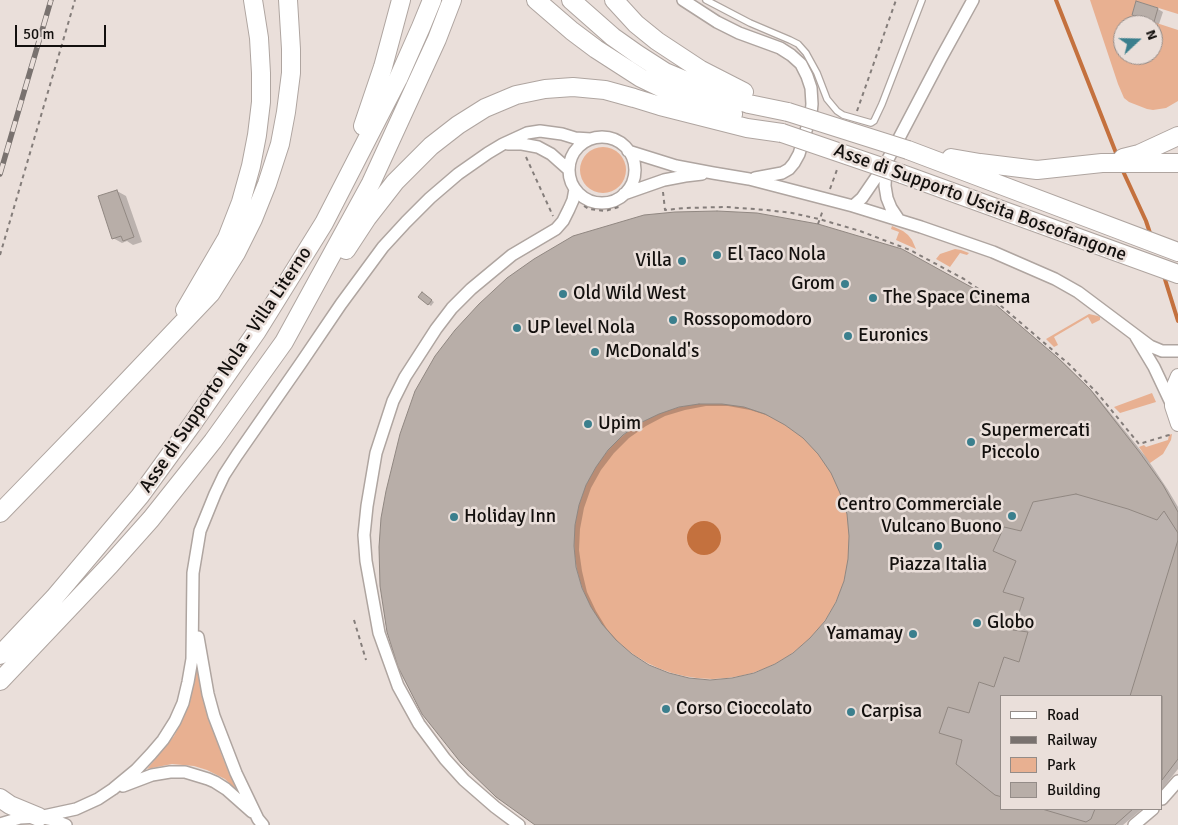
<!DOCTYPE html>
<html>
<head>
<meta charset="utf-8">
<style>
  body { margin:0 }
  #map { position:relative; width:1178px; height:825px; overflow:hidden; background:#eadfda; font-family:Signika,sans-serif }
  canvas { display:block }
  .legend { position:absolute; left:1000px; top:695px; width:162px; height:115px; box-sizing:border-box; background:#eadfda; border:1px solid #948c88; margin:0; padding:6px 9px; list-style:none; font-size:15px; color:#13100e }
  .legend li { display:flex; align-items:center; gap:10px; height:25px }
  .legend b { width:25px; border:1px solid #948c88 }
  .north { position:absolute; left:1113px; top:15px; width:50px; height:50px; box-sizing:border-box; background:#eadfda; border:1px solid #948c88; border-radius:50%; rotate:69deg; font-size:14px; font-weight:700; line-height:20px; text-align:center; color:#13100e }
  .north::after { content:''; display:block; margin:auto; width:18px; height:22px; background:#3b7f8d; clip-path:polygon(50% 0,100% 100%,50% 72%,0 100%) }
  .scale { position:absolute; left:15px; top:25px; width:91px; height:22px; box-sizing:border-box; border:2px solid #13100e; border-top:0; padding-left:6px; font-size:15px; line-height:18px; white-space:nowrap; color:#13100e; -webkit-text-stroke:4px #eadfda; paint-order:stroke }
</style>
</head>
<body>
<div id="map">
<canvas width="1178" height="825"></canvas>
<ul class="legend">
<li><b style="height:6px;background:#fff"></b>Road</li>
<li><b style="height:6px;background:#79726f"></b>Railway</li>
<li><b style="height:14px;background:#e8b091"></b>Park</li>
<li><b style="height:14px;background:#b8aea8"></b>Building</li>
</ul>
<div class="north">N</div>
<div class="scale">50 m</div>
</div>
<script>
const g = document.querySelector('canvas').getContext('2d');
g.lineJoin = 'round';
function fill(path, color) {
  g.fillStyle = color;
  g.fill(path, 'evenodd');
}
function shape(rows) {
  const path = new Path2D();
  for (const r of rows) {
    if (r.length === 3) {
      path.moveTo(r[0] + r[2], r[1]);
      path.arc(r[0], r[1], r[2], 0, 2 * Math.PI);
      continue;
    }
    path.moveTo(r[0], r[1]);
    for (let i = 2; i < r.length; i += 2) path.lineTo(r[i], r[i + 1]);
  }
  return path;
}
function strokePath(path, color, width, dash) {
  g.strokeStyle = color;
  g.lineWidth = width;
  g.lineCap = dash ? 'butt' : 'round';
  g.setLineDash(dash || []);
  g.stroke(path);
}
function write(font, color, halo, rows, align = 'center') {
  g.font = font + ' Signika,sans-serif';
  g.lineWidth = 5;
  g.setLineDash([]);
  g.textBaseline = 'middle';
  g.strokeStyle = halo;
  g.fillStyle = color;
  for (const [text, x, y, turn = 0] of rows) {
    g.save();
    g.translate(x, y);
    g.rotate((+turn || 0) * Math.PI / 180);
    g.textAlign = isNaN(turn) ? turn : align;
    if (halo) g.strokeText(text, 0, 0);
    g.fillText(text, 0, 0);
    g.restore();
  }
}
const green = shape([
  [1090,0,1178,0,1178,14,1136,1,1132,15,1178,30,1178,101,1166,108,1153,110,1147,109,1129,102,1124,98,1118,84],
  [1123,25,1153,25,1153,55,1123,55],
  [603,170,23],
  [892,226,903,231,908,235,912,240,916,249,896,240,899,232,891,229],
  [955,249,961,250,969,253,967,255,960,253,950,267,936,259,940,254],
  [1089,314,1098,316,1100,317,1100,320,1092,324,1088,317,1054,337,1058,345,1054,347,1046,339],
  [1152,393,1156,402,1120,413,1114,407],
  [712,541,138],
  [1172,434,1171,440,1163,454,1150,463,1139,447,1144,445,1146,447,1168,440,1169,435],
  [198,665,202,697,222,756,237,791,225,779,207,770,194,766,172,764,147,769,174,736,184,717]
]);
const water = shape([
  [704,538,17]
]);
const shadow = shape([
  [1158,9,1163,12,1159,24,1139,18,1133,15],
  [117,191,126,196,142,242,133,245,127,241,122,243,113,238],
  [902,250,987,297,1063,362,1095,394,1146,457,1168,490,1178,507,1178,769,1162,789,1162,696,1002,696,1002,809,1142,809,1123,825,537,825,382,586],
  [706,406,728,406,750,410,772,417,787,425,803,437,819,453,832,472,842,492,848,514,851,536,850,559,845,581,837,602,826,621,811,639,794,654,775,666,754,674,732,679,710,681,689,679,668,674,650,666,637,658,621,645,607,629,596,611,587,592,582,571,579,550,580,529,584,508,591,488,601,470,614,453,629,438,646,426,665,416,685,410],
  [424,295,434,302,431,306,420,297]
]);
const stream = shape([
  [1056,0,1118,158],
  [1122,169,1146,221,1151,236],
  [1163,273,1178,321]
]);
const building = shape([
  [1136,1,1158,8,1154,22,1132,15,1136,1],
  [117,190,134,237,123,241,121,236,112,239,98,196,117,190],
  [717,211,757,213,818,224,902,249,982,293,1057,357,1090,389,1140,453,1163,485,1178,512,1178,759,1162,780,1162,696,1002,696,1002,809,1133,809,1115,825,535,825,496,797,461,763,422,714,398,667,387,632,380,586,379,547,381,518,386,491,400,434,415,391,435,356,455,330,479,304,507,278,534,259,573,236,644,215,675,212,717,211],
  [699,404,722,404,744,407,765,414,785,425,803,438,818,454,831,473,840,493,847,514,849,536,848,559,844,581,836,602,825,621,810,638,793,653,775,664,754,673,732,678,710,680,689,678,669,673,649,665,632,654,616,640,602,624,591,607,582,588,576,567,574,546,575,525,579,505,586,485,596,467,608,450,623,435,640,423,659,414,679,407,699,404],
  [422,292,432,300,428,305,418,297,422,292],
  [1076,494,1128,509,1157,520,1164,511,1178,533,1178,540,1130,696,1002,696,1002,797,995,795,956,764,962,740,939,733,948,707,969,713,979,682,994,687,1004,657,1019,662,1028,632,1013,630,1024,598,1003,592,1016,561,993,551,1004,527,1021,531,1033,502,1076,494],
  [1042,809,1095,809,1091,819,1086,822,1042,809]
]);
const path = shape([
  [857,111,896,0],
  [526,157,553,216],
  [830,189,838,167],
  [663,192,665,210,685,208,726,207,767,210,792,213,819,219,860,231,910,250,964,279,993,299,1070,365,1099,395,1139,444,1169,435,1169,433],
  [584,206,589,209,605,211,622,206],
  [818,224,823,210],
  [0,255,75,0],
  [354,620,366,660]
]);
const service = shape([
  [706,0,750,23,790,40,798,44,806,53,817,73,827,99,837,111,843,115,871,123,874,121,882,104,922,0]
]);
const minor = shape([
  [683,0,717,22,739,33,780,48,791,55,801,64,807,76,811,88,812,104,811,114,799,154,794,163,789,169,782,173,755,178],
  [602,170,33],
  [508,144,522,144,538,147,551,154,569,170],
  [628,151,676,166,713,173,749,179,853,206,921,227,993,252,1055,279,1078,292,1150,346,1162,351,1178,351],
  [886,165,885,186,887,198,891,208,899,220],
  [624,194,664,180,685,176,702,174],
  [853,206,862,198,886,163,940,60,973,0],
  [1136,337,1154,367,1171,403],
  [198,637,208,694,214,716,236,773,258,819,263,825],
  [123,786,152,775,170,772,185,772,208,779,215,782,226,789,252,812],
  [1162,799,1178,781],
  [39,817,76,809,98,799,113,789,136,770,151,754,163,740,175,721,183,703,188,682,192,659,193,573,200,531,215,494,224,475,237,455,301,363,341,304,383,247,406,222,430,198,458,174,488,153,503,144,527,133,540,131,562,134,575,138,591,139],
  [0,824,20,818,39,817,53,820,66,825],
  [519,825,495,807,464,780,445,759,419,724,398,686,379,633,366,561,364,535,367,506,376,453,393,401,405,377,436,329,452,308,471,289,512,255,556,229,563,221,569,209,573,200,575,189],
  [1134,825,1153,809]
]);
const tertiary = shape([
  [1178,376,1172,390,1172,406,1178,424]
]);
const trunk = shape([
  [536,0,572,31,596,49,641,78,670,92,733,114],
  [571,0,613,37,637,54,665,72,696,85,749,104,788,112],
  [614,0,636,24,657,41,701,70,744,92],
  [363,126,383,67,401,0],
  [908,150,1178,252],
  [951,158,980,163,1037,170,1102,163,1178,163],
  [1123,158,1139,154,1178,136],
  [902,174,1178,274],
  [346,250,367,218,395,182,431,146,458,125,485,108,516,95,545,89,573,87,605,90,634,98,660,106,747,128,782,133],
  [185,310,227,238,241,202,251,166,257,135,261,102,261,73,259,38,253,0],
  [0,513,95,415,211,293,236,253,253,219,267,184,280,144,286,112,291,73,291,49,288,0],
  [0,655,54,598,140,496,193,423,257,331,324,223,398,79,421,27,432,0],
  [0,681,110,565,151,519,213,441,284,342,371,183,437,39,452,0],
  [0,798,10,805,39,817]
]);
const rail = shape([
  [0,174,51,0]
]);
const trunkBridge = shape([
  [788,112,908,150],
  [782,133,902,174]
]);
const markers = [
  [717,255,5,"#3b7f8d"],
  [682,261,5,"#3b7f8d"],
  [845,284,5,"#3b7f8d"],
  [563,294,5,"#3b7f8d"],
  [873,298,5,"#3b7f8d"],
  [673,320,5,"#3b7f8d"],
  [517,328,5,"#3b7f8d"],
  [848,336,5,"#3b7f8d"],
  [595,352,5,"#3b7f8d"],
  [588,424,5,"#3b7f8d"],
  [971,442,5,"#3b7f8d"],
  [1012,516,5,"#3b7f8d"],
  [454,517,5,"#3b7f8d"],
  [938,546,5,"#3b7f8d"],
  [977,623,5,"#3b7f8d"],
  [913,634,5,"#3b7f8d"],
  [666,709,5,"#3b7f8d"],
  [851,712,5,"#3b7f8d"]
];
const streetNames = [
  ["Asse di Supporto Uscita Boscofangone",980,203,20],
  ["Asse di Supporto Nola - Villa Literno",226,370,-56]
];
const poiNames = [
  ["El Taco Nola",727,255],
  ["Villa",672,261,"right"],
  ["Grom",835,284,"right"],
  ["Old Wild West",573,294],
  ["The Space Cinema",883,298],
  ["Rossopomodoro",683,320],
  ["UP level Nola",527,328],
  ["Euronics",858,336],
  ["McDonald's",605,352],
  ["Upim",598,424],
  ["Supermercati",981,431],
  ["Piccolo",981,453],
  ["Centro Commerciale",1002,505,"right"],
  ["Vulcano Buono",1002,527,"right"],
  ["Holiday Inn",464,517],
  ["Piazza Italia",938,565,"center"],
  ["Globo",987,623],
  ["Yamamay",903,634,"right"],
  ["Corso Cioccolato",676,709],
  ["Carpisa",861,712]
];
fill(green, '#e8b091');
fill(water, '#c4713e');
fill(shadow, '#0003');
strokePath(stream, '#c4713e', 4);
fill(building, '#b8aea8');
strokePath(building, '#908781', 1);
strokePath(service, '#afa5a0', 8);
strokePath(minor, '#afa5a0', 14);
strokePath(tertiary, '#afa5a0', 16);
strokePath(trunk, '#afa5a0', 20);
strokePath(path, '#847d7a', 2, [4, 4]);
strokePath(service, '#fff', 5.5);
strokePath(minor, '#fff', 11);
strokePath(tertiary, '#fff', 14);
strokePath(trunk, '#fff', 18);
strokePath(rail, '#79726f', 5.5);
strokePath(rail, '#eadfda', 4, [11]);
strokePath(trunkBridge, '#afa5a0', 20, []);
strokePath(trunkBridge, '#fff', 18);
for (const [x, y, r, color] of markers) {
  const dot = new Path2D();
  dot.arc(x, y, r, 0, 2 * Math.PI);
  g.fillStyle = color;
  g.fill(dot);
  strokePath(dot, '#eadfda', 2);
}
write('19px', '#13100e', '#eadfda', streetNames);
write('19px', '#13100e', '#eadfda', poiNames, 'left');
</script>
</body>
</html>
